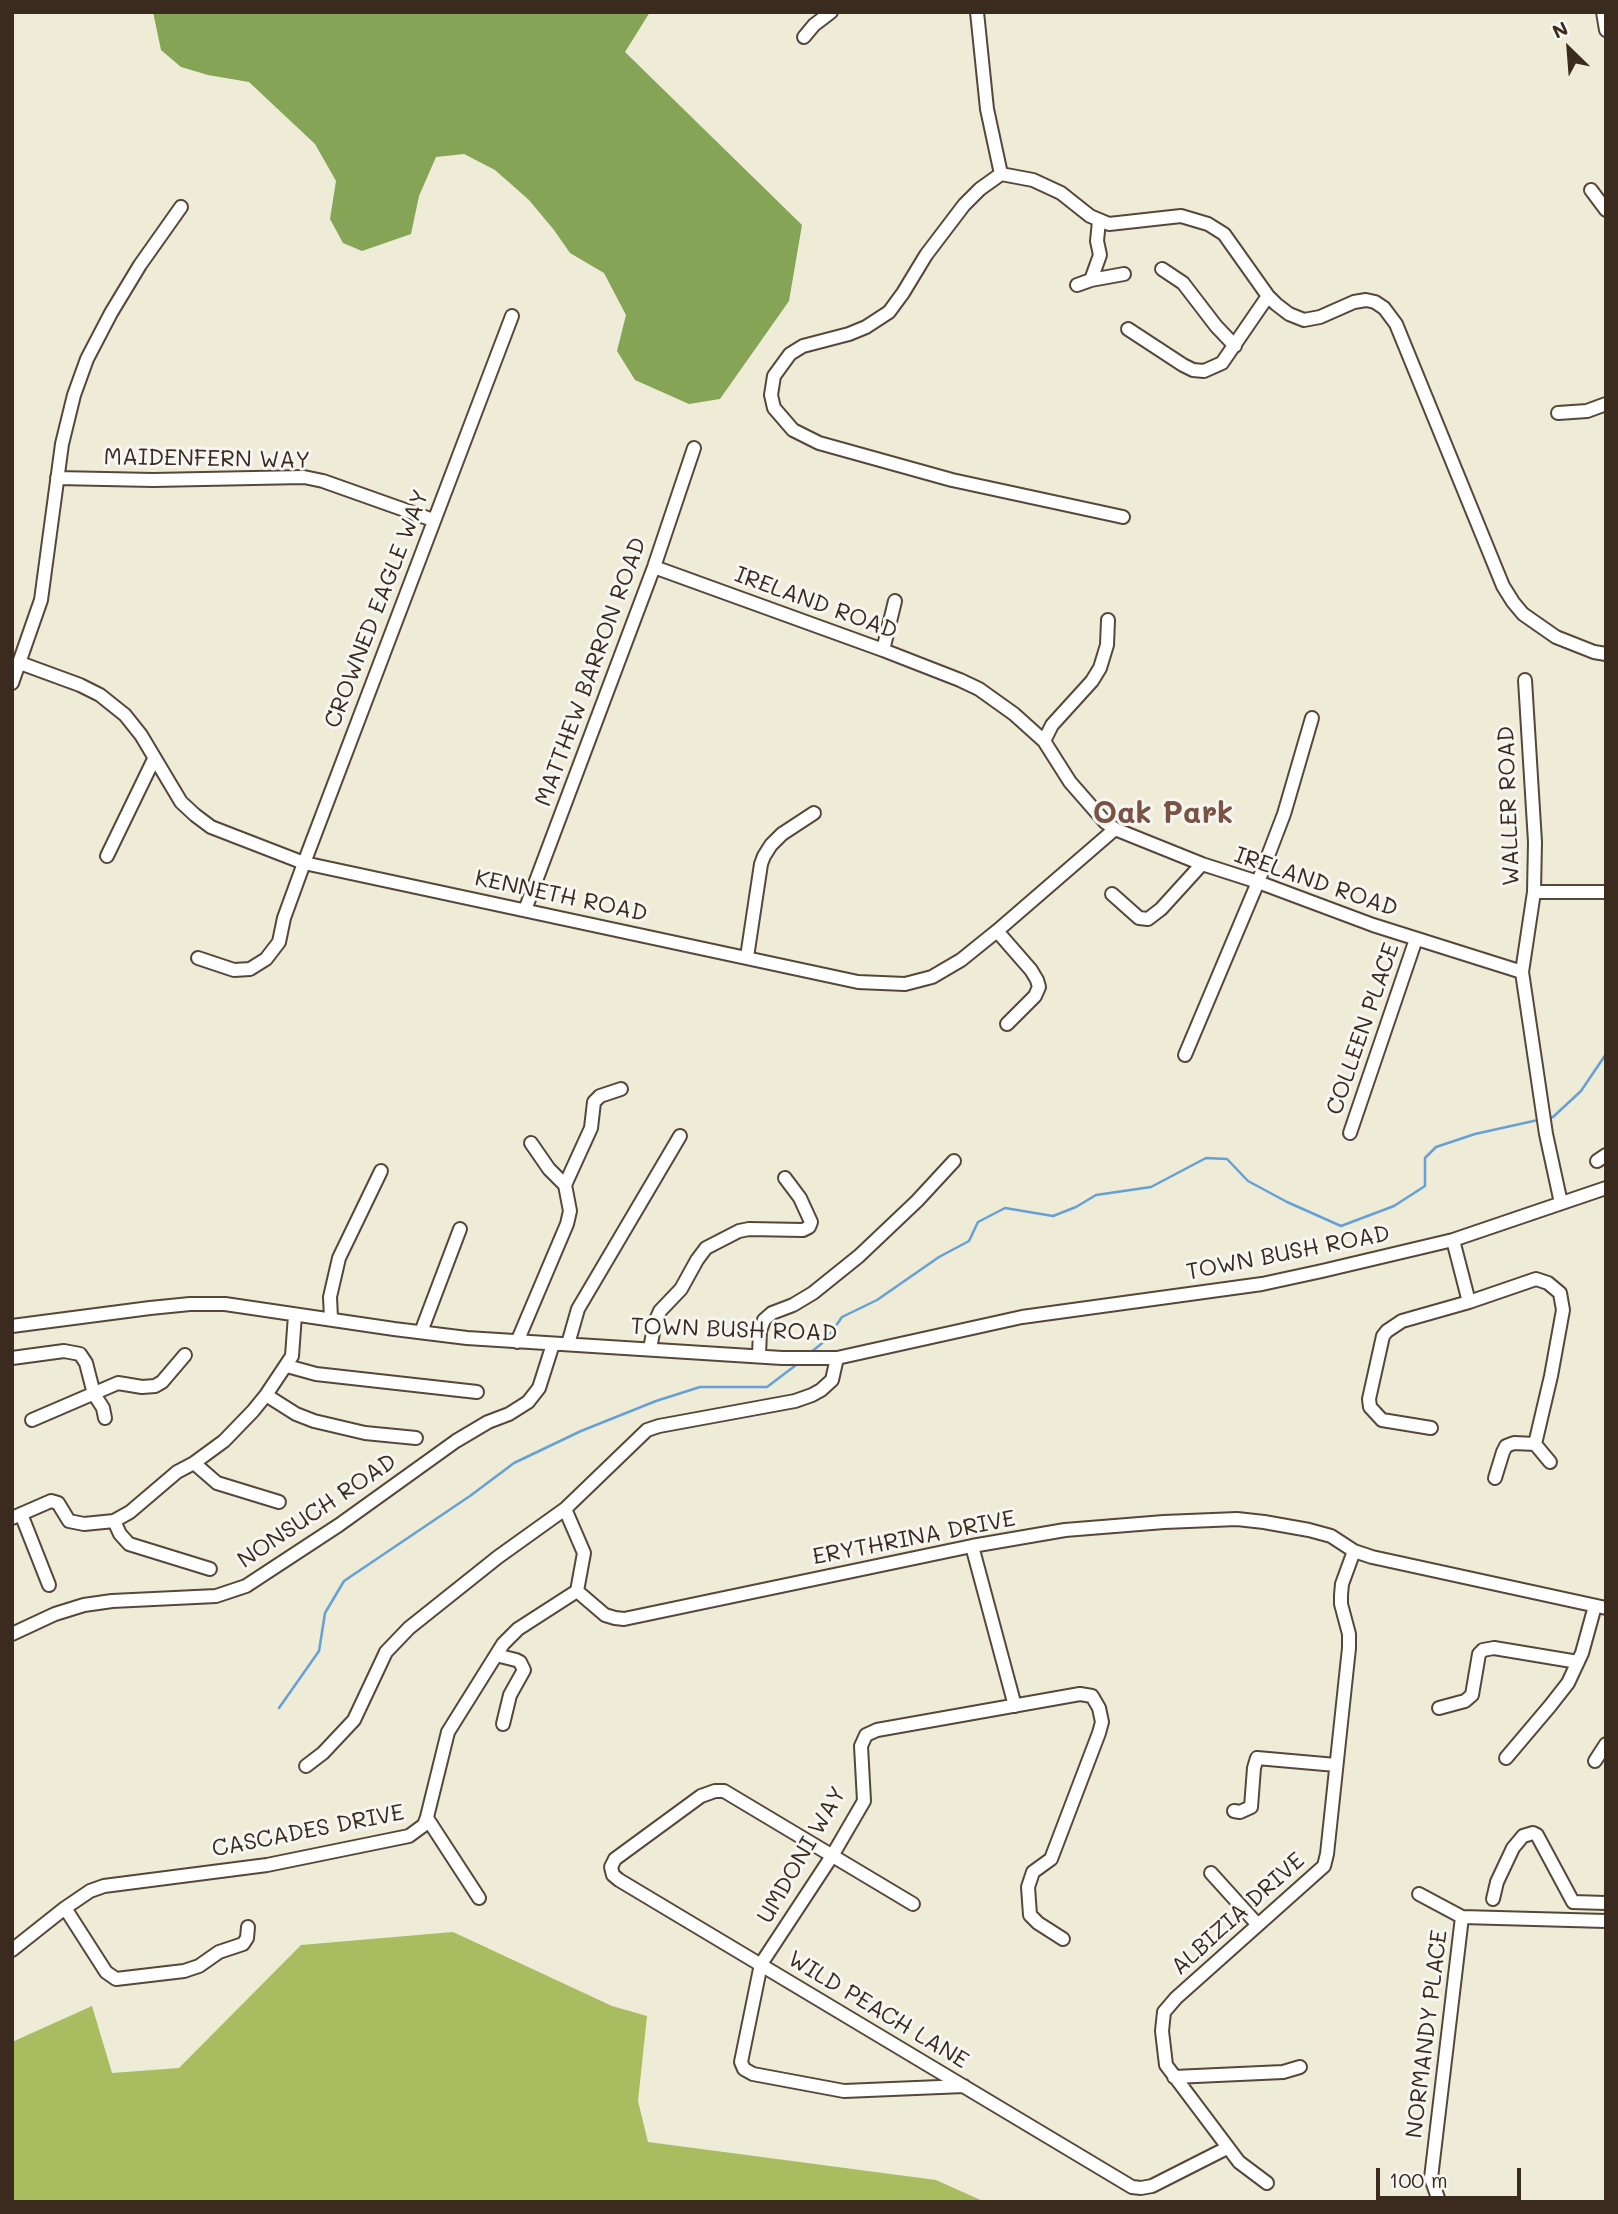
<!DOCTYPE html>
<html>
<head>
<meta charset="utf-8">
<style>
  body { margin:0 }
  #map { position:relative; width:1618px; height:2214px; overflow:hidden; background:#eeebd6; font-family:Mali,sans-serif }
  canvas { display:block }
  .frame { position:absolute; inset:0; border:14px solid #3b2a1e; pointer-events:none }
  .north { position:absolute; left:1534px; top:14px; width:70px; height:70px; -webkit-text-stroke:5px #f6f6f2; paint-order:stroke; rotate:335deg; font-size:19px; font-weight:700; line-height:28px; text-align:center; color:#3b2a1e }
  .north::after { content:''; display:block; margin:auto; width:24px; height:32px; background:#3b2a1e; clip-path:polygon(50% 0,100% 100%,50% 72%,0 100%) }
  .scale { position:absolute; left:1376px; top:2168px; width:145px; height:32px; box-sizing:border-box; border:4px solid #3b2a1e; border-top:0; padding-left:9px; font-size:21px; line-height:24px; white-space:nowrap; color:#3b2a1e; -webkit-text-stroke:5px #f6f6f2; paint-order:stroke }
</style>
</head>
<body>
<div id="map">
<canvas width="1618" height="2214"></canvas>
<div class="frame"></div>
<div class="north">N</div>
<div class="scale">100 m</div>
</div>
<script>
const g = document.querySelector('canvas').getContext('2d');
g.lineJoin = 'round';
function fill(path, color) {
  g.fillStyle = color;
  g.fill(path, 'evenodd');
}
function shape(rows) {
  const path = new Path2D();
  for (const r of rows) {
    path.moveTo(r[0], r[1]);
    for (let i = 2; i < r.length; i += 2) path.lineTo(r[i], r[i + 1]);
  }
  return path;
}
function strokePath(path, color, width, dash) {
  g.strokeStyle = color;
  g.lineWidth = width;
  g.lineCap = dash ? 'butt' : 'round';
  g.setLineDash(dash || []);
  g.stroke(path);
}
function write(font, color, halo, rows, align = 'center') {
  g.font = font + ' Mali,sans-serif';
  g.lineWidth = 6;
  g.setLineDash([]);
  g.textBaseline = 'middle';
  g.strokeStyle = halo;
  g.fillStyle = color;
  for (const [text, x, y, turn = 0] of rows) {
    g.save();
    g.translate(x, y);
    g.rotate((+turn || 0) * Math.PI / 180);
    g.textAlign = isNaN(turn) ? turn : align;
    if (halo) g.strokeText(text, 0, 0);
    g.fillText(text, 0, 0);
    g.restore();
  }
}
const green = shape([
  [453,1932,612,2006,647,2016,638,2101,648,2142,936,2180,985,2202,12,2202,12,2042,92,2006,112,2073,179,2068,301,1945]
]);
const forest = shape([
  [153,12,650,12,625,52,802,225,789,301,720,399,689,404,635,380,617,351,626,315,604,273,570,253,554,230,529,200,495,170,464,154,436,157,419,196,411,234,362,251,343,243,330,219,336,181,315,144,249,82,208,75,181,67,161,50]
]);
const stream = shape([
  [1548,1118,1553,1117,1581,1091,1606,1054],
  [810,1353,826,1340,842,1317,877,1300,939,1257,969,1241,978,1222,1005,1208,1053,1216,1076,1207,1096,1195,1151,1187,1206,1158,1227,1159,1248,1181,1287,1202,1341,1226,1394,1206,1425,1186,1425,1158,1436,1147,1475,1134,1538,1120],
  [279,1708,319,1651,325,1613,344,1581,470,1496,514,1463,581,1431,656,1401,700,1387,767,1387,800,1362]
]);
const minor = shape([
  [977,12,987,109,1001,174,980,189,964,205,926,255,903,293,889,312,866,327,849,334,803,346,790,354,774,376,771,395,774,408,793,430,819,443,952,480,1123,517],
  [1603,12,1606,30],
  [804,37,814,25,831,12],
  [1001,174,1033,180,1061,193,1090,216,1109,224,1181,216,1208,224,1224,234,1268,296,1276,304,1289,314,1304,320,1320,317,1354,302,1366,300,1375,302,1384,308,1396,324,1503,586,1513,602,1523,614,1556,637,1594,652,1606,654],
  [1591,190,1606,210],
  [1162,269,1183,283,1216,326,1235,346],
  [1091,280,1100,255,1097,241,1099,221],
  [1077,285,1091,280,1124,274],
  [1128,329,1183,365,1193,370,1204,371,1222,363,1268,296],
  [1558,413,1587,411,1606,404],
  [57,478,153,480,304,477,323,481,433,520],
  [654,567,883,650,960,680,979,689,1014,714,1044,741,1070,782,1105,822,1115,829,1202,864,1258,882,1373,925,1522,972,1546,1134,1561,1203],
  [883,650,895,601],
  [20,663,80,685,100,695,125,715,141,735,181,802,195,815,211,827,304,863,858,982,905,984,932,977,961,960,997,931,1115,829],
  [12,683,41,600,62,444,74,395,87,359,111,313,140,265,181,207],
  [1044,741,1052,725,1092,681,1100,668,1107,645,1108,620],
  [107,856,154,759],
  [1534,892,1606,892],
  [1112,894,1139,918,1148,919,1161,909,1202,864],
  [525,910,654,567,694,448],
  [997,931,1031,970,1037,980,1039,987,1035,996,1007,1024],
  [747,957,761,864,764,856,771,845,782,834,814,813],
  [198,958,234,970,250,969,266,959,279,942,284,918,304,863,512,316],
  [1522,972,1534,892,1535,842,1525,680],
  [1185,1055,1258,882,1284,814,1312,718],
  [1350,1133,1416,939],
  [1597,1161,1606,1155],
  [565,1185,591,1128,594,1102,600,1096,621,1089],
  [1453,1240,1469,1302],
  [331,1318,330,1297,339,1258,381,1171],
  [12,1326,150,1308,190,1304,225,1304,394,1329,467,1338,782,1358,837,1358,1022,1317,1262,1284,1322,1271,1453,1240,1606,1188],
  [421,1332,460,1229],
  [517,1342,567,1224,570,1211,565,1185,549,1169,531,1143],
  [568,1344,578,1309,680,1136],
  [650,1349,655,1322,660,1311,681,1289,697,1260,706,1248,739,1231,749,1229,803,1230,809,1227,811,1222,800,1198,785,1178],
  [759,1355,760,1331,764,1320,772,1313,793,1305,813,1293,859,1256,917,1201,954,1161],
  [12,1358,64,1351,80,1354,86,1363,94,1394,103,1408,105,1418],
  [287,1366,316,1374,477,1392],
  [266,1395,296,1414,314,1421,365,1433,416,1438],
  [32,1420,118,1383,142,1387,155,1386,162,1382,185,1355],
  [1431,1428,1382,1420,1370,1407,1369,1399,1383,1336,1387,1331,1402,1321,1469,1302,1536,1279,1548,1283,1560,1293,1563,1310,1551,1376,1535,1444],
  [194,1463,217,1483,279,1502],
  [1495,1478,1503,1452,1506,1446,1514,1443,1535,1444,1550,1462],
  [565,1509,584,1553,577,1591,605,1615,615,1618,624,1619,972,1546,1065,1530,1164,1522,1237,1519,1264,1522,1309,1530,1331,1536,1354,1551,1372,1557,1606,1608],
  [21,1514,49,1585],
  [12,1518,51,1501,58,1503,69,1521,84,1524,114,1521,130,1512,177,1472,194,1463,224,1441,253,1411,266,1395,292,1356,295,1315],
  [114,1521,120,1534,129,1544,210,1569],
  [972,1546,1015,1706],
  [12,1634,55,1614,84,1605,112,1601,216,1596,246,1586,339,1525,456,1441,488,1422,509,1414,528,1402,539,1388,553,1344],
  [496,1655,516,1660,520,1662,524,1670,510,1695,503,1724],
  [1439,1708,1465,1701,1472,1695,1479,1654,1483,1650,1494,1648,1578,1662],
  [1506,1758,1550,1706,1568,1683,1582,1653,1595,1606],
  [1595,1761,1606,1744],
  [306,1766,323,1753,354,1720,386,1652,409,1628,498,1557,565,1509,647,1430,659,1426,795,1401,812,1395,821,1390,832,1380,837,1358],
  [1234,1811,1240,1812,1251,1807,1254,1768,1257,1758,1336,1765],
  [427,1818,479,1898],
  [1211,1873,1258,1925],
  [1419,1894,1462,1917,1606,1921],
  [1493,1899,1497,1882,1513,1848,1523,1836,1533,1833,1537,1835,1573,1902,1606,1903],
  [913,1904,724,1791,715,1791,701,1796,615,1859,611,1867,613,1875,619,1880,1132,2187,1141,2188,1152,2186,1227,2148],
  [65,1908,106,1972,116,1979,184,1971,199,1966,219,1952,243,1944,247,1938,248,1927],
  [12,1950,65,1908,90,1891,104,1886,267,1865,409,1836,424,1825,427,1817,448,1732,503,1644,518,1629,577,1591],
  [1174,2077,1283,2072,1300,2067],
  [964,2086,844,2091,753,2074,744,2069,741,2062,761,1964,832,1856,864,1801,861,1746,866,1735,877,1730,1080,1694,1092,1696,1099,1708,1102,1722,1099,1733,1051,1859,1033,1872,1028,1887,1030,1915,1038,1923,1063,1939],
  [1267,2183,1239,2162,1166,2065,1162,2031,1164,2012,1176,1998,1324,1866,1327,1854,1349,1648,1349,1634,1341,1604,1341,1595,1342,1584,1354,1551],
  [1438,2198,1431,2178,1462,1917]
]);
const streetNames = [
  ["MAIDENFERN WAY",207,459,1],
  ["IRELAND ROAD",816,603,20],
  ["CROWNED EAGLE WAY",377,609,-69],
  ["MATTHEW BARRON ROAD",591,672,-70],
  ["WALLER ROAD",1509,806,-92],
  ["IRELAND ROAD",1316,882,19],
  ["KENNETH ROAD",561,896,12],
  ["COLLEEN PLACE",1363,1029,-71],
  ["TOWN BUSH ROAD",1288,1253,-11],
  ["TOWN BUSH ROAD",734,1330,2],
  ["NONSUCH ROAD",317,1511,-34],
  ["ERYTHRINA DRIVE",914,1538,-11],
  ["CASCADES DRIVE",308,1831,-11],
  ["UMDONI WAY",802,1855,-60],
  ["ALBIZIA DRIVE",1238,1914,-42],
  ["WILD PEACH LANE",878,2010,31],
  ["NORMANDY PLACE",1427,2034,-83]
];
const districtNames = [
  ["Oak Park",1163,814]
];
fill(green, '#a9bc60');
fill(forest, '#86a456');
strokePath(stream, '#66a0d6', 2.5);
strokePath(minor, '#56473a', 16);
strokePath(minor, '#fff', 12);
write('23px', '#3b2a1e', '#f6f6f2', streetNames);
write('bold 30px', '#7a5345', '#f6f6f2', districtNames);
</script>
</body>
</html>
